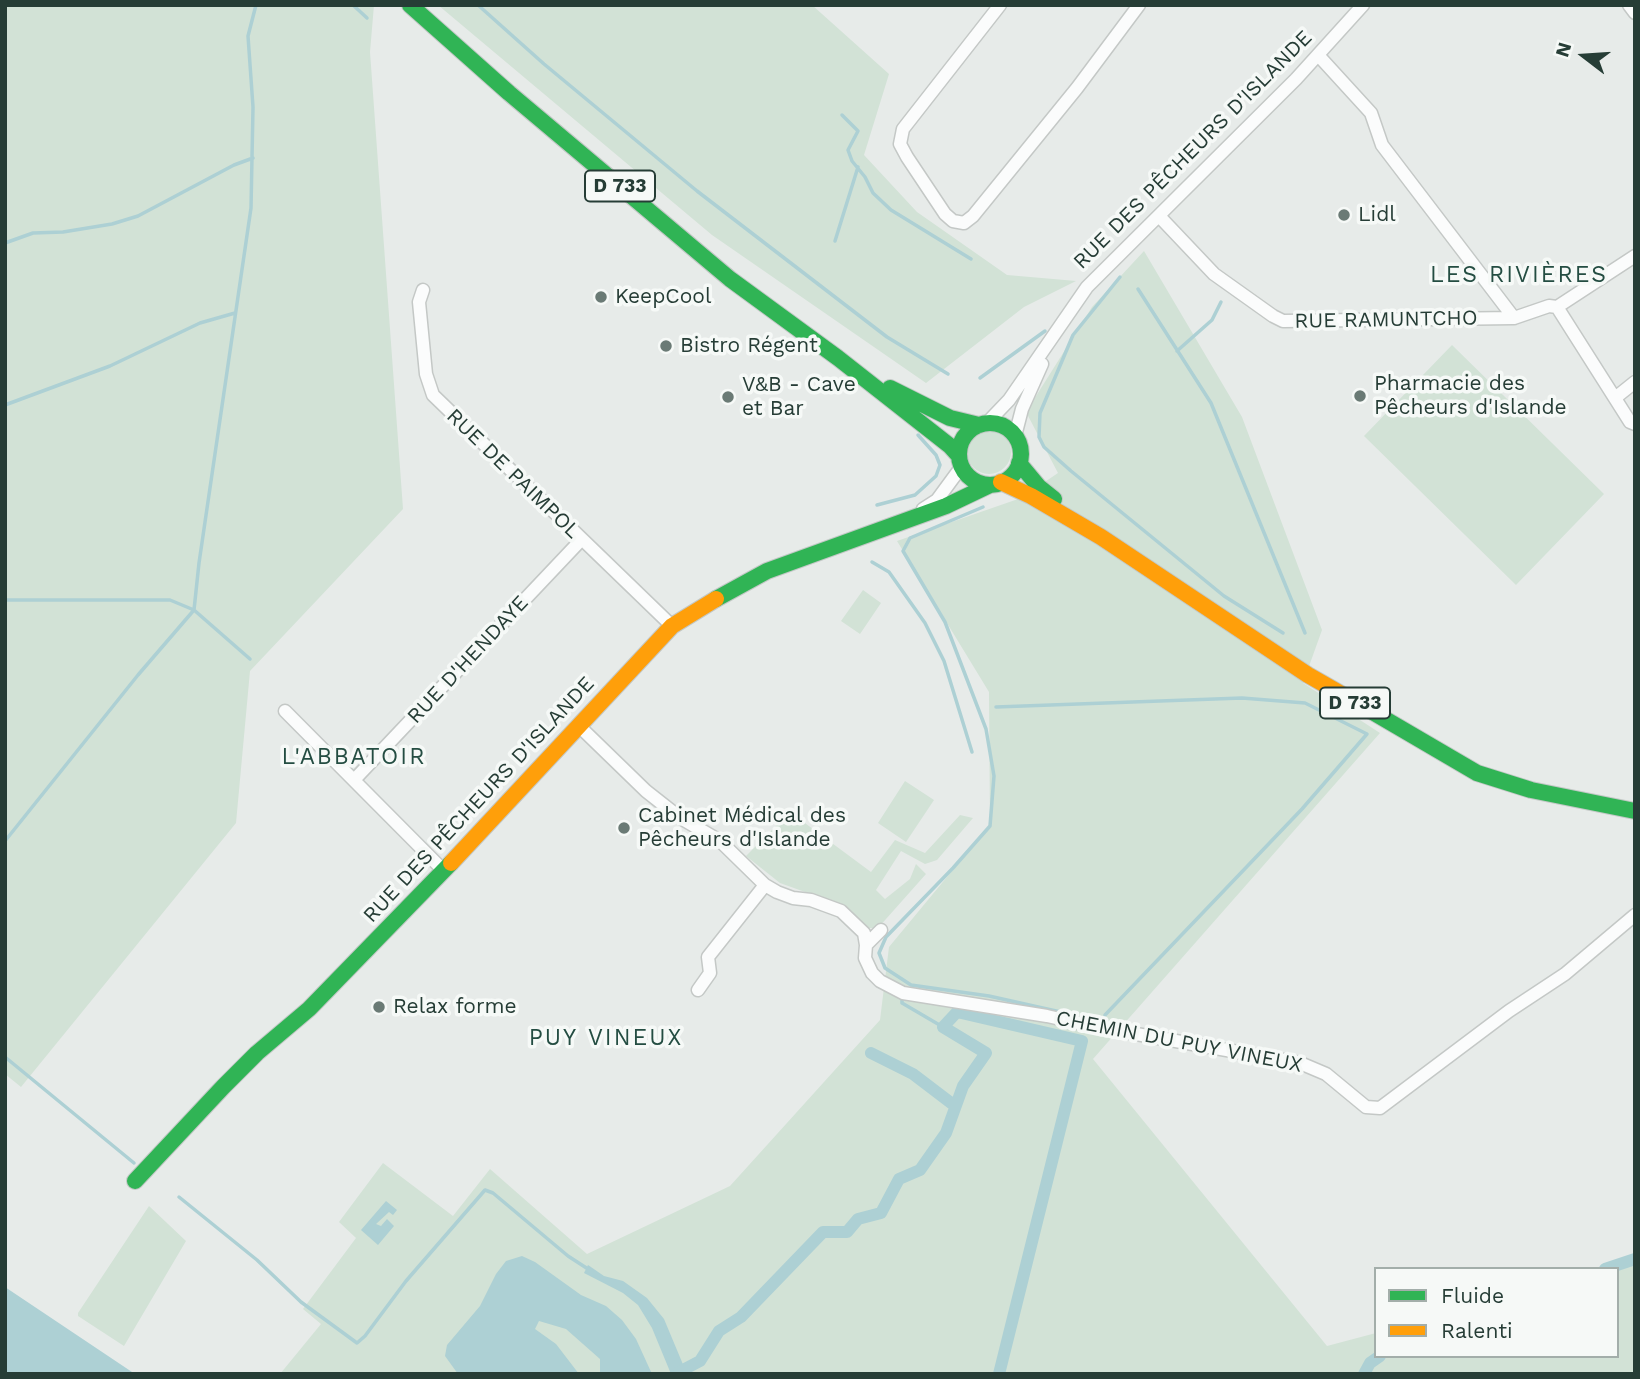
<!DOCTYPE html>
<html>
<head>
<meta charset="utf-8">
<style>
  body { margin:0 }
  #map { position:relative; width:1640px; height:1379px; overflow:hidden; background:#e7ebe9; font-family:"Work Sans",sans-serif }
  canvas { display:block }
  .frame { position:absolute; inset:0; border:7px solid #263d36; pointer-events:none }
  .legend { position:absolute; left:1374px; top:1267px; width:245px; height:91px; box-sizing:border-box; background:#f6f9f7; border:2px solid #a3aeaa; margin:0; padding:9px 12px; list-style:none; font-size:21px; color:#263d36 }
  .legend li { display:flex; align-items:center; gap:14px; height:35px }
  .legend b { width:35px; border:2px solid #a3aeaa }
  .north { position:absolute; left:1549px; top:21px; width:70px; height:70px; -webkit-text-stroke:5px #f6f9f7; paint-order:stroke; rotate:287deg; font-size:19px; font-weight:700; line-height:28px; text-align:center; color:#263d36 }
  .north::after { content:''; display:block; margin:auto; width:24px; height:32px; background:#263d36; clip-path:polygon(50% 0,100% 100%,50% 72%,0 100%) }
</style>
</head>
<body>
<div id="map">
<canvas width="1640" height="1379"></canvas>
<div class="frame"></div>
<ul class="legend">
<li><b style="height:9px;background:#30b455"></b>Fluide</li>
<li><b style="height:9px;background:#ff9f0a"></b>Ralenti</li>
</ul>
<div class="north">N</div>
</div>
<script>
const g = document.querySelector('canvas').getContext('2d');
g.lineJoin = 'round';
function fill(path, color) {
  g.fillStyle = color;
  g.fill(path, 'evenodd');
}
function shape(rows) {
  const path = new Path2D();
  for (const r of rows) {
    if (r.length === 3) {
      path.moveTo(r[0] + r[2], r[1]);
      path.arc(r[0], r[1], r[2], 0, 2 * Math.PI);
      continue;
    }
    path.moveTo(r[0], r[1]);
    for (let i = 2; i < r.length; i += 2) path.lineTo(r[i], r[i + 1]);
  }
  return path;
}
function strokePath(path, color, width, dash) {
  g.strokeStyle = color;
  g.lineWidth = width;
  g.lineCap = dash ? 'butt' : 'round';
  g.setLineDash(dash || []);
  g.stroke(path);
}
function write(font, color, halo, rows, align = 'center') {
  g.font = font + ' "Work Sans",sans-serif';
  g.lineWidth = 7;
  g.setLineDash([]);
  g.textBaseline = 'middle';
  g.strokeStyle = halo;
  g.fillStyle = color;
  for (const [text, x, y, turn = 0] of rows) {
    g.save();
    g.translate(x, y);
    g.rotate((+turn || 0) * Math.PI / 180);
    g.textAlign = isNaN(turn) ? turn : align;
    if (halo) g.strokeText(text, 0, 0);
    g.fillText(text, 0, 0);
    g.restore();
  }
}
const green = shape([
  [5,5,374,5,370,52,403,509,250,671,236,823,21,1087,5,1074],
  [438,5,812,5,889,74,864,155,917,212,1007,275,1076,281,1024,307,926,383,712,235],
  [1144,251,1242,417,1322,630,1303,683,1380,733,1093,1059,1327,1346,1376,1333,1376,1356,1617,1356,1617,1270,1635,1265,1635,1374,280,1374,321,1324,303,1309,356,1238,339,1222,383,1163,453,1216,490,1169,587,1254,730,1186,880,1020,889,947,990,825,989,692,897,541,1021,498,1058,473,1026,412,1092,307],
  [1452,345,1604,494,1516,585,1364,436],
  [989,452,22],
  [863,590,881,603,860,634,841,621],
  [905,781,934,800,906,842,878,823],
  [790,812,871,872,895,840,925,853,960,815,973,818,937,860,925,864,901,851,876,890,885,899,910,879,916,864,926,874,878,928,869,928,844,906,780,883,746,856],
  [149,1206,186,1241,124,1346,78,1316,78,1313]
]);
const water = shape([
  [386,1201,397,1210,393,1215,389,1212,376,1224,381,1226,387,1219,394,1226,378,1245,361,1230],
  [522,1256,535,1262,581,1295,606,1306,622,1320,636,1339,652,1374,600,1374,600,1359,566,1329,539,1321,535,1329,556,1344,579,1374,458,1374,445,1356,447,1345,480,1306,496,1274,506,1261],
  [588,1265,604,1276,623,1281,647,1298,664,1319,687,1374,671,1374,652,1328,638,1305,623,1293,584,1273],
  [5,1287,135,1374,5,1374]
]);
const stream = shape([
  [353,5,367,18],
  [478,5,544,64,697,191,887,337,948,374],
  [842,115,858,131,848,150,852,161,865,177,873,193,891,210,971,259],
  [835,241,858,167],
  [5,243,33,233,63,232,112,224,138,216,234,165,253,158],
  [1120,277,1073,335,1040,413,1039,437,1044,447,1071,471,1224,596,1283,633],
  [1138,289,1211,403,1305,633],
  [1177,351,1212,320,1221,302],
  [980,378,1045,331],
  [5,405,110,366,200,323,235,313],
  [877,505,915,495,936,476,940,465,936,455,918,435],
  [983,507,910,538,903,551,945,622,986,729,994,776,990,826,953,868,886,937,879,953,885,968,911,985,989,996,1074,1015],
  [872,562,889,572,925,623,944,661,972,752],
  [5,600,170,600,194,610,250,659],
  [996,707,1242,698,1305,703,1367,734,1302,809,1105,1015],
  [5,841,138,675,194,610,199,563,251,208,253,107,248,36,256,5],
  [902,995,902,1003,943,1027],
  [5,1057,134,1163],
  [179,1197,257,1260,301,1302,357,1343,365,1336,406,1281,485,1190,493,1193,568,1256,588,1269]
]);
const canal = shape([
  [871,1053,913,1074,955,1106],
  [1605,1269,1635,1259],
  [679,1372,700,1361,719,1331,741,1317,823,1232,847,1232,858,1219,881,1213,899,1179,920,1170,946,1133,963,1086,986,1053,943,1027,957,1012,1082,1041,999,1374],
  [1364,1374,1370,1363,1380,1356]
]);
const street = shape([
  [1000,5,903,129,900,144,907,157,945,214,953,221,964,223,973,216,1077,88,1139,5],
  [1629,5,1635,13],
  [1318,55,1371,113,1382,145,1514,318],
  [1159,216,1214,274,1273,316,1283,321,1514,318,1549,306,1557,307,1635,256],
  [423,290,419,302,426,374,433,395,672,626],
  [1557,307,1630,422,1635,424],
  [1615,398,1635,382],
  [987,423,1009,400,1087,287,1296,79,1363,5],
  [1015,436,1022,409,1042,364],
  [923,509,937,500,962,466],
  [285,711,443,870],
  [579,726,646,791,679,817,720,841,765,885,777,892,793,898,811,900,841,911,864,933,866,945],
  [354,780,581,540],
  [881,930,866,945,865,958,872,973,880,981,903,993,1047,1016,1091,1026,1300,1063,1326,1074,1366,1107,1380,1108,1509,1011,1565,974,1635,915],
  [698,990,710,973,708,957,765,885]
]);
const fast = shape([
  [410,5,509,93,730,279,838,358,950,446,959,456],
  [890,388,950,418,979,425],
  [990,454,31],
  [1019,463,1039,487,1054,499],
  [716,599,767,571,946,506,990,485],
  [1371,711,1477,773,1531,790,1635,811],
  [135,1181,223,1087,257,1053,309,1009,451,863]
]);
const slow = shape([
  [1001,482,1031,496,1101,537,1308,675,1371,711],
  [451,863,672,626,716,599]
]);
const markers = [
  [1344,215,7,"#6a7a75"],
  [601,297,7,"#6a7a75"],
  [666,346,7,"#6a7a75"],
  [1360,396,7,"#6a7a75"],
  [728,397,7,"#6a7a75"],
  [624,828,7,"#6a7a75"],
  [379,1007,7,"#6a7a75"]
];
const shields = [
  [620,186,70],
  [1355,703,70]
];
const shieldNames = [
  ["D 733",620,186],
  ["D 733",1355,703]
];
const streetNames = [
  ["RUE DES PÊCHEURS D'ISLANDE",1193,150,-45],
  ["RUE RAMUNTCHO",1386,320,-1],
  ["RUE DE PAIMPOL",513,474,44],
  ["RUE D'HENDAYE",468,660,-47],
  ["RUE DES PÊCHEURS D'ISLANDE",479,800,-47],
  ["CHEMIN DU PUY VINEUX",1179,1042,11]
];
const poiNames = [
  ["Lidl",1358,215],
  ["KeepCool",615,297],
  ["Bistro Régent",680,346],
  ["Pharmacie des",1374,384],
  ["Pêcheurs d'Islande",1374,408],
  ["V&B - Cave",742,385],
  ["et Bar",742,409],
  ["Cabinet Médical des",638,816],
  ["Pêcheurs d'Islande",638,840],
  ["Relax forme",393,1007]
];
const neighbourhoodNames = [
  ["LES RIVIÈRES",1519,275],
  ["L'ABBATOIR",354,757],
  ["PUY VINEUX",606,1038]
];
fill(green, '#d2e2d6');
fill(water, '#add0d4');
strokePath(stream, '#add0d4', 3.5);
strokePath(canal, '#add0d4', 12);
strokePath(street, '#c4c8c6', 15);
strokePath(fast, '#c3c8c6', 18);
strokePath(slow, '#c3c8c6', 18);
strokePath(street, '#fbfcfc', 12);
strokePath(fast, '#30b455', 16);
strokePath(slow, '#ff9f0a', 16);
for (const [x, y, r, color] of markers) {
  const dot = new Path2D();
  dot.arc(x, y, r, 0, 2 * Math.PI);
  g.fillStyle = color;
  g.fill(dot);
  strokePath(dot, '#f6f9f7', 2.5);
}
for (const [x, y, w] of shields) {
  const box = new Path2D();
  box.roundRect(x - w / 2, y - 15.5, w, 31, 5);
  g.fillStyle = '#f6f9f7';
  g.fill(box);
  strokePath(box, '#263d36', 2);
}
write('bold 19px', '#263d36', null, shieldNames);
write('21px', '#263d36', '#f6f9f7', streetNames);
write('21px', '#263d36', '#f6f9f7', poiNames, 'left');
g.letterSpacing = '2px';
write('23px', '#244d42', '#f6f9f7', neighbourhoodNames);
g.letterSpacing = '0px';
</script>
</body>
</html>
